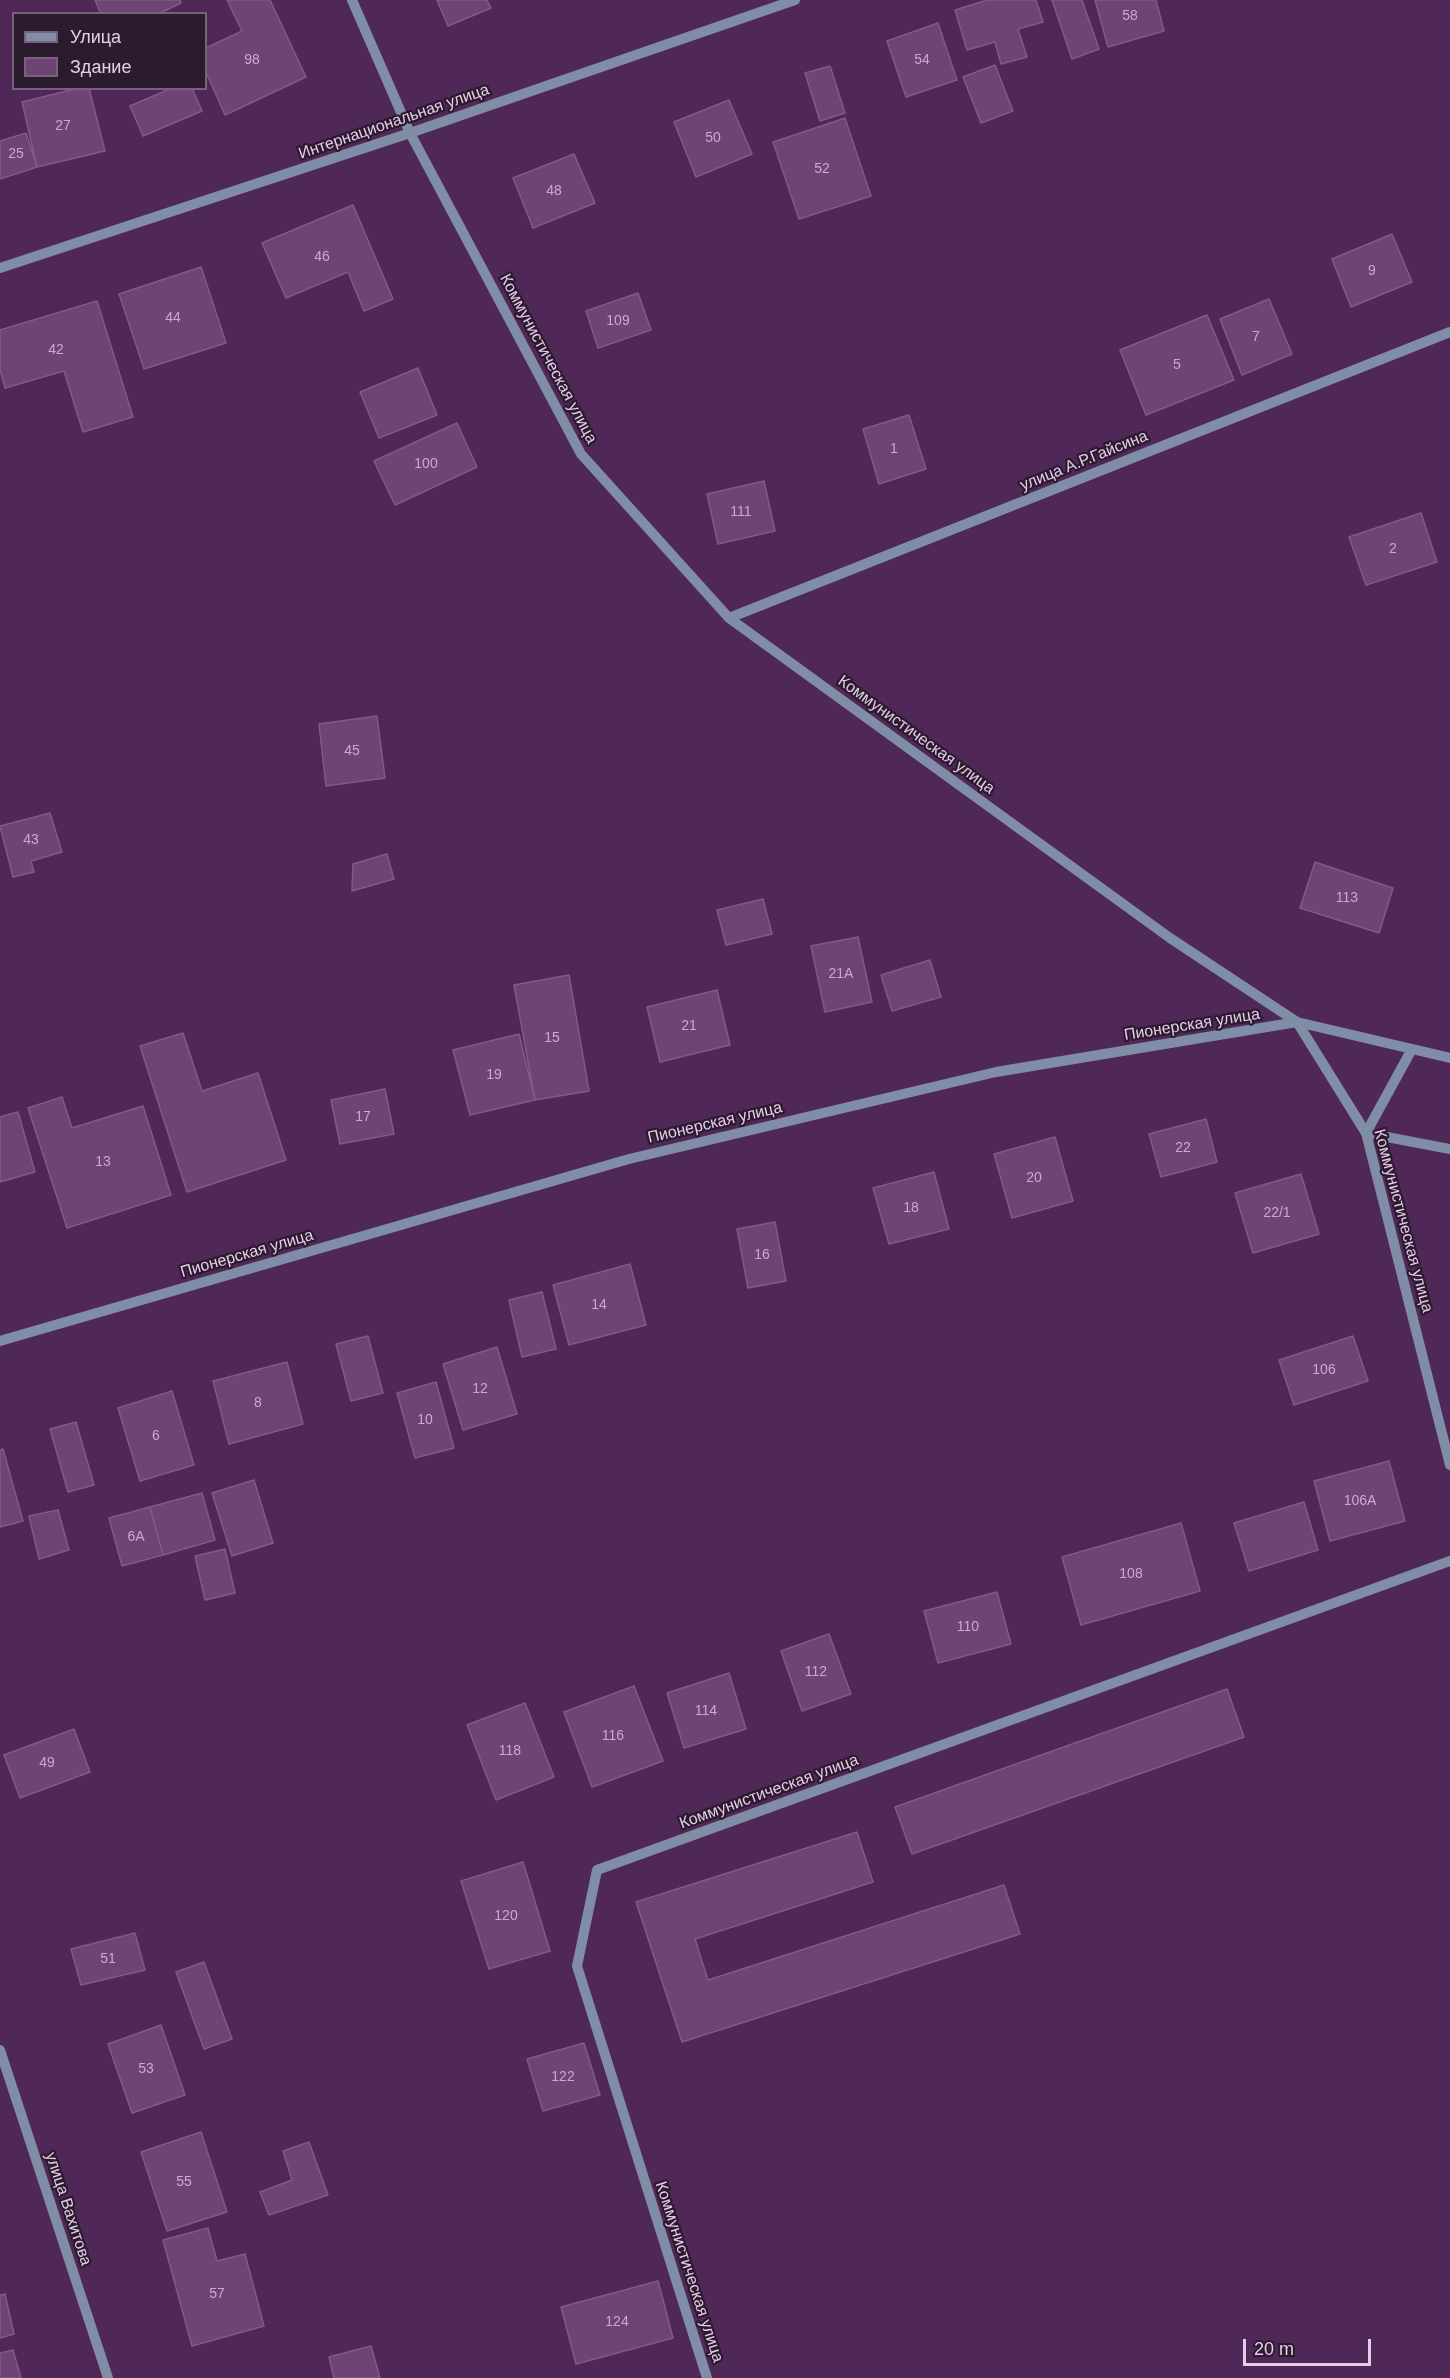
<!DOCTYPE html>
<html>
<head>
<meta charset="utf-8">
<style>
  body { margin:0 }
  #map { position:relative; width:1450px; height:2378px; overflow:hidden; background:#502857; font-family:Helvetica,sans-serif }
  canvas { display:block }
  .legend { position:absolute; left:12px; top:12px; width:195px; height:78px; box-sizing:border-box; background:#2c1a2f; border:2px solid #766279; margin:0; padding:8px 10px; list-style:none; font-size:18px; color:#e5cde9 }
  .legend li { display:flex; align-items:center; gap:12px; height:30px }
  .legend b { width:30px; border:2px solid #766279 }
  .scale { position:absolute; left:1243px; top:2339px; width:128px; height:27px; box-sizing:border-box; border:3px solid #e5cde9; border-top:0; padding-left:8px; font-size:18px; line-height:21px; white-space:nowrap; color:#e5cde9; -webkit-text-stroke:4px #2c1a2f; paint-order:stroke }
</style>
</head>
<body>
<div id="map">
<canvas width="1450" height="2378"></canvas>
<ul class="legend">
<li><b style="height:8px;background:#7f8da6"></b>Улица</li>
<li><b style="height:16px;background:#6d4473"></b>Здание</li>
</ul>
<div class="scale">20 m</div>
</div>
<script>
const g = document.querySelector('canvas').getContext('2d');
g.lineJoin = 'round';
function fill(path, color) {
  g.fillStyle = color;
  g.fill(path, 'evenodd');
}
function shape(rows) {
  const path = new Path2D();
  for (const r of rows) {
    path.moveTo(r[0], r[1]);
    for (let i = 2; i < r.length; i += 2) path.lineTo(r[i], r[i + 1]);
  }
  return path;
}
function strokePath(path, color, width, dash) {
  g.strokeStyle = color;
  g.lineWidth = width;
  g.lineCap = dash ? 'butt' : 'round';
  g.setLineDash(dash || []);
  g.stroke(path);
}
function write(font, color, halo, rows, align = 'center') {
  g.font = font + ' Helvetica,sans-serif';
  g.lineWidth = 4.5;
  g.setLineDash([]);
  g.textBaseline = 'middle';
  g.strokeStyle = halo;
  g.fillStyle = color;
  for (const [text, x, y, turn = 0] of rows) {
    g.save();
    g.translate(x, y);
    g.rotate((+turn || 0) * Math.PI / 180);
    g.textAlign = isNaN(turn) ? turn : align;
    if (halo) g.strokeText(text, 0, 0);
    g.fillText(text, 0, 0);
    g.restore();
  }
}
const building = shape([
  [95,0,180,0,181,3,158,14,101,14,95,0],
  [227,0,270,0,306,77,225,115,206,72,206,48,242,31,227,0],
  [437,0,487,0,491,8,448,26,437,0],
  [987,0,1036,0,1043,22,1018,29,1027,57,1001,64,995,42,967,50,955,10,987,0],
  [1052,0,1082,0,1099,49,1072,59,1052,0],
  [1095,0,1156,0,1164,31,1108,47,1095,0],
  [938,23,957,80,906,97,887,41,938,23],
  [995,65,1013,111,981,123,963,77,995,65],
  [830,66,845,113,820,121,805,73,830,66],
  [79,88,89,88,105,151,37,167,22,102,79,88],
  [172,88,192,88,202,111,143,136,130,106,172,88],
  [729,100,752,154,696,177,674,122,729,100],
  [845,118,871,196,799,219,773,142,845,118],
  [26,133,37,167,0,179,0,141,26,133],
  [574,154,595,203,533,228,513,178,574,154],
  [353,205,393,299,364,311,348,272,286,298,262,243,353,205],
  [1392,234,1412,282,1351,307,1332,259,1392,234],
  [201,267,226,343,144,369,119,294,201,267],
  [638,293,651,330,598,348,586,311,638,293],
  [1269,299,1292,354,1242,375,1220,319,1269,299],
  [97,301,133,417,83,432,64,371,5,388,0,370,0,330,97,301],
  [1207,315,1234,380,1146,415,1120,350,1207,315],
  [418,368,437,415,379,438,360,392,418,368],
  [909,415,926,469,879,484,863,429,909,415],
  [457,423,477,467,395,505,374,461,457,423],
  [764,481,775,531,718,544,707,494,764,481],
  [1421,513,1437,562,1366,585,1349,537,1421,513],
  [377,716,385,778,326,786,319,724,377,716],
  [50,813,62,852,31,861,34,872,13,877,0,826,50,813],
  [387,854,394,879,352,891,353,864,387,854],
  [1315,862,1393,888,1379,933,1300,908,1315,862],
  [763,899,772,934,726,945,717,910,763,899],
  [858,937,872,1002,825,1012,811,946,858,937],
  [930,960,941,997,892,1011,881,975,930,960],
  [569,975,589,1091,535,1100,514,985,569,975],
  [717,990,730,1045,660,1062,647,1007,717,990],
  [183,1033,202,1091,258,1073,286,1160,187,1192,140,1046,183,1033],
  [519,1034,535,1100,470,1115,453,1050,519,1034],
  [385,1089,394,1134,340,1144,331,1100,385,1089],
  [62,1097,72,1128,143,1106,171,1195,67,1228,28,1108,62,1097],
  [18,1112,35,1172,0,1182,0,1117,18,1112],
  [1206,1119,1217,1162,1161,1177,1149,1134,1206,1119],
  [1055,1137,1073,1201,1012,1218,994,1154,1055,1137],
  [934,1172,949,1229,889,1244,873,1188,934,1172],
  [1301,1174,1319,1234,1253,1253,1235,1193,1301,1174],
  [775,1222,786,1281,748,1288,737,1229,775,1222],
  [630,1264,646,1325,569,1345,553,1285,630,1264],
  [542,1292,556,1349,522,1357,509,1300,542,1292],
  [368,1336,383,1393,351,1401,336,1344,368,1336],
  [1353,1336,1368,1381,1294,1405,1279,1360,1353,1336],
  [497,1347,517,1414,463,1430,443,1364,497,1347],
  [287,1362,303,1424,229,1444,213,1381,287,1362],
  [436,1382,454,1448,415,1458,397,1393,436,1382],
  [172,1391,194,1465,140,1481,118,1408,172,1391],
  [76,1422,94,1485,68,1492,50,1429,76,1422],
  [3,1449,23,1521,0,1527,0,1450,3,1449],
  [1389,1461,1405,1521,1330,1541,1314,1481,1389,1461],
  [254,1480,273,1543,232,1556,212,1493,254,1480],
  [202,1493,215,1540,163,1555,150,1507,202,1493],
  [1304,1502,1318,1550,1249,1571,1234,1523,1304,1502],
  [150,1507,163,1555,122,1566,109,1518,150,1507],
  [58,1510,69,1550,39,1559,29,1516,58,1510],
  [1181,1523,1200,1591,1081,1625,1062,1557,1181,1523],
  [225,1549,235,1593,205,1600,195,1556,225,1549],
  [997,1592,1011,1644,938,1663,924,1611,997,1592],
  [829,1634,851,1694,802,1711,781,1651,829,1634],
  [729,1673,746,1729,684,1748,667,1693,729,1673],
  [634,1686,663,1761,592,1787,564,1712,634,1686],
  [1227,1689,1244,1737,912,1854,895,1807,1227,1689],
  [525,1703,554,1777,496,1800,467,1725,525,1703],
  [74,1729,90,1772,20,1798,4,1755,74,1729],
  [857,1832,873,1882,695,1939,708,1980,1004,1885,1020,1934,682,2042,636,1902,857,1832],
  [523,1862,550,1951,489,1969,461,1881,523,1862],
  [135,1933,145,1970,81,1985,71,1949,135,1933],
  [204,1962,232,2039,204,2049,176,1972,204,1962],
  [161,2025,185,2095,132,2113,108,2044,161,2025],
  [584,2043,600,2095,543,2111,527,2059,584,2043],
  [201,2132,227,2212,167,2231,141,2152,201,2132],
  [309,2142,328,2195,269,2215,260,2192,292,2180,283,2151,309,2142],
  [208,2228,217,2261,245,2254,264,2326,192,2346,163,2240,208,2228],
  [658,2281,673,2338,576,2364,561,2307,658,2281],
  [5,2294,14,2334,0,2338,0,2295,5,2294],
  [371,2346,380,2378,334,2378,329,2357,371,2346],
  [13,2350,21,2378,0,2378,0,2353,13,2350]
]);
const minor = shape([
  [352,0,410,133,581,454,729,618,1170,938,1297,1022,1366,1133,1450,1465],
  [0,268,410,133,795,0],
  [729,618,1450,332],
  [1412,1049,1366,1133,1450,1149],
  [0,1341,629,1159,996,1072,1297,1022,1450,1058],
  [0,2050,108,2378],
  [707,2378,577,1966,597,1870,1450,1561]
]);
const numberNames = [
  ["58",1130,16],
  ["98",252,60],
  ["54",922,60],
  ["27",63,126],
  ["50",713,138],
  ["25",16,154],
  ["52",822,169],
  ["48",554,191],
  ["46",322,257],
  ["9",1372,271],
  ["44",173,318],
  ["109",618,321],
  ["7",1256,337],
  ["42",56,350],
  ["5",1177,365],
  ["1",894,449],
  ["100",426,464],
  ["111",741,512],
  ["2",1393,549],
  ["45",352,751],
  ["43",31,840],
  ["113",1347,898],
  ["21А",841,974],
  ["21",689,1026],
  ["15",552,1038],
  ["19",494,1075],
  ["17",363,1117],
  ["22",1183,1148],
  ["13",103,1162],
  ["20",1034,1178],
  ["18",911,1208],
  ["22/1",1277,1213],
  ["16",762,1255],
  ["14",599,1305],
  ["106",1324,1370],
  ["12",480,1389],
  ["8",258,1403],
  ["10",425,1420],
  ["6",156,1436],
  ["106А",1360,1501],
  ["6А",136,1537],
  ["108",1131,1574],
  ["110",968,1627],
  ["112",816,1672],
  ["114",706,1711],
  ["116",613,1736],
  ["118",510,1751],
  ["49",47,1763],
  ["120",506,1916],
  ["51",108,1959],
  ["53",146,2069],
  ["122",563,2077],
  ["55",184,2182],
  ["57",217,2294],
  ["124",617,2322]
];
const streetNames = [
  ["Интернациональная улица",394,122,-19],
  ["Коммунистическая улица",548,359,62],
  ["улица А.Р.Гайсина",1084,461,-22],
  ["Коммунистическая улица",916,735,36],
  ["Пионерская улица",1192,1025,-9],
  ["Пионерская улица",715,1123,-13],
  ["Коммунистическая улица",1403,1221,75],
  ["Пионерская улица",247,1254,-16],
  ["Коммунистическая улица",769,1792,-20],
  ["улица Вахитова",68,2209,72],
  ["Коммунистическая улица",689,2272,72]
];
fill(building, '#6d4473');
strokePath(building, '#83588a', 1.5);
strokePath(minor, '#7f8da6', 10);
write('14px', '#c7abcc', null, numberNames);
write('16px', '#e5cde9', '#2c1a2f', streetNames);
</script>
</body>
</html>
